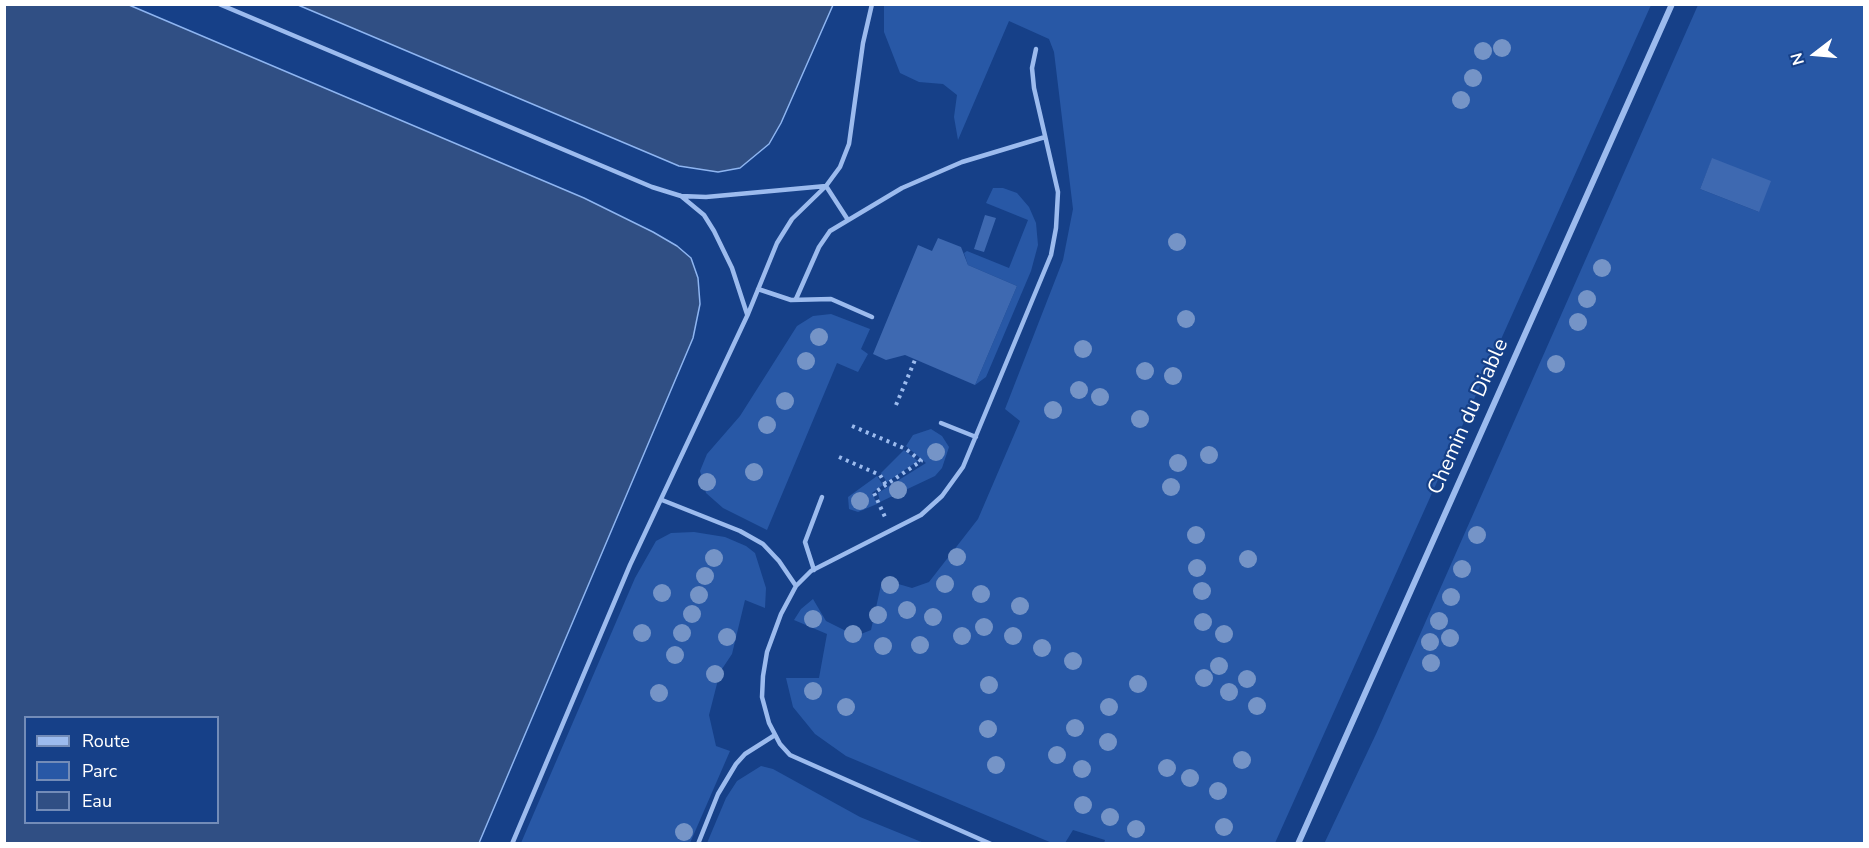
<!DOCTYPE html>
<html>
<head>
<meta charset="utf-8">
<style>
  body { margin:0 }
  #map { position:relative; width:1869px; height:848px; overflow:hidden; background:#164088; font-family:"Nunito Sans",sans-serif }
  canvas { display:block }
  .frame { position:absolute; inset:0; border:6px solid #fff; pointer-events:none }
  .legend { position:absolute; left:24px; top:716px; width:195px; height:108px; box-sizing:border-box; background:#164088; border:2px solid #738cb8; margin:0; padding:8px 10px; list-style:none; font-size:18px; color:#fff }
  .legend li { display:flex; align-items:center; gap:12px; height:30px }
  .legend b { width:30px; border:2px solid #738cb8 }
  .north { position:absolute; left:1785px; top:24px; width:60px; height:60px; -webkit-text-stroke:4px #164088; paint-order:stroke; rotate:254deg; font-size:16px; font-weight:700; line-height:24px; text-align:center; color:#fff }
  .north::after { content:''; display:block; margin:auto; width:21px; height:27px; background:#fff; clip-path:polygon(50% 0,100% 100%,50% 72%,0 100%) }
</style>
</head>
<body>
<div id="map">
<canvas width="1869" height="848"></canvas>
<div class="frame"></div>
<ul class="legend">
<li><b style="height:8px;background:#9cbbee"></b>Route</li>
<li><b style="height:16px;background:#2858a6"></b>Parc</li>
<li><b style="height:16px;background:#304f84"></b>Eau</li>
</ul>
<div class="north">N</div>
</div>
<script>
const g = document.querySelector('canvas').getContext('2d');
g.lineJoin = 'round';
function fill(path, color) {
  g.fillStyle = color;
  g.fill(path, 'evenodd');
}
function shape(rows) {
  const path = new Path2D();
  for (const r of rows) {
    path.moveTo(r[0], r[1]);
    for (let i = 2; i < r.length; i += 2) path.lineTo(r[i], r[i + 1]);
  }
  return path;
}
function strokePath(path, color, width, dash) {
  g.strokeStyle = color;
  g.lineWidth = width;
  g.lineCap = dash ? 'butt' : 'round';
  g.setLineDash(dash || []);
  g.stroke(path);
}
function write(font, color, halo, rows, align = 'center') {
  g.font = font + ' "Nunito Sans",sans-serif';
  g.lineWidth = 4.5;
  g.setLineDash([]);
  g.textBaseline = 'middle';
  g.strokeStyle = halo;
  g.fillStyle = color;
  for (const [text, x, y, turn = 0] of rows) {
    g.save();
    g.translate(x, y);
    g.rotate((+turn || 0) * Math.PI / 180);
    g.textAlign = isNaN(turn) ? turn : align;
    if (halo) g.strokeText(text, 0, 0);
    g.fillText(text, 0, 0);
    g.restore();
  }
}
const green = shape([
  [884,5,1651,5,1275,843,1104,843,1105,840,1073,830,1065,843,1052,843,846,756,815,734,793,707,786,678,819,678,827,634,794,620,801,609,813,599,826,621,844,630,861,634,871,630,881,585,895,583,912,588,929,582,978,519,1020,421,1005,409,1063,260,1073,209,1054,52,1049,39,1009,21,958,140,954,117,957,95,943,84,919,82,900,73,884,32],
  [1698,5,1864,5,1864,843,1324,844,1376,734],
  [1712,159,1759,212,1700,189],
  [993,188,1003,188,1017,193,1029,207,1036,223,1038,245,1031,271,986,377,975,385,1017,286,968,265,964,253,967,251,1009,268,1028,220,986,203],
  [831,314,870,329,861,349,868,354,858,372,837,363,767,530,723,508,706,493,700,471,707,454,740,416,797,326,813,316],
  [931,429,942,436,949,447,942,468,935,476,880,502,878,493,926,463,906,446,913,435],
  [904,450,918,461,887,482,881,473],
  [877,476,883,485,872,493,877,504,858,512,849,509,848,497],
  [694,532,725,537,746,546,755,553,766,588,765,608,745,600,732,654,720,672,709,715,716,746,730,751,690,843,521,843,635,578,656,541,671,533],
  [761,766,773,769,860,817,924,843,707,843,726,798,737,781]
]);
const water = shape([
  [5,4,129,5,584,198,653,232,677,246,691,258,698,278,700,304,693,338,479,843,5,843,5,4],
  [26,718,218,718,218,822,26,822,26,718],
  [298,5,833,5,781,123,769,144,740,168,718,172,679,166,298,5]
]);
const building = shape([
  [1712,158,1771,181,1759,212,1700,189],
  [985,215,996,218,984,252,974,249],
  [938,238,961,247,968,265,1017,286,975,385,905,355,886,360,873,354,918,245,932,251]
]);
const path = shape([
  [896,405,915,360],
  [852,426,906,449,921,461,874,493,885,517],
  [839,457,880,475,886,485]
]);
const lane = shape([
  [219,4,652,187,681,196,706,197,826,186,848,220],
  [681,196,704,215,714,231,732,268,747,314],
  [758,289,791,300,831,299,872,317],
  [796,299,819,247,830,231,902,188,962,162,1045,137],
  [941,423,976,437],
  [662,500,740,531,763,544,779,561,796,586],
  [814,570,805,542,822,497],
  [512,844,630,565,748,314,777,243,792,219,826,186,840,167,849,144,863,43,872,4],
  [698,844,718,794,736,764,745,754,775,735],
  [991,844,790,755,780,744,769,723,762,697,763,676,767,652,781,614,796,586,811,571,921,515,942,496,963,467,1051,255,1056,228,1058,192,1034,88,1032,68,1036,49]
]);
const street = shape([
  [1298,844,1672,4]
]);
const trees = [
  [1502,48],
  [1483,51],
  [1473,78],
  [1461,100],
  [1177,242],
  [1602,268],
  [1587,299],
  [1186,319],
  [1578,322],
  [819,337],
  [1083,349],
  [806,361],
  [1556,364],
  [1145,371],
  [1173,376],
  [1079,390],
  [1100,397],
  [785,401],
  [1053,410],
  [1140,419],
  [767,425],
  [936,452],
  [1209,455],
  [1178,463],
  [754,472],
  [707,482],
  [1171,487],
  [898,490],
  [860,501],
  [1196,535],
  [1477,535],
  [957,557],
  [714,558],
  [1248,559],
  [1197,568],
  [1462,569],
  [705,576],
  [945,584],
  [890,585],
  [1202,591],
  [662,593],
  [981,594],
  [699,595],
  [1451,597],
  [1020,606],
  [907,610],
  [692,614],
  [878,615],
  [933,617],
  [813,619],
  [1439,621],
  [1203,622],
  [984,627],
  [642,633],
  [682,633],
  [853,634],
  [1224,634],
  [962,636],
  [1013,636],
  [727,637],
  [1450,638],
  [1430,642],
  [920,645],
  [883,646],
  [1042,648],
  [675,655],
  [1073,661],
  [1431,663],
  [1219,666],
  [715,674],
  [1204,678],
  [1247,679],
  [1138,684],
  [989,685],
  [813,691],
  [1229,692],
  [659,693],
  [1257,706],
  [846,707],
  [1109,707],
  [1075,728],
  [988,729],
  [1108,742],
  [1057,755],
  [1242,760],
  [996,765],
  [1167,768],
  [1082,769],
  [1190,778],
  [1218,791],
  [1083,805],
  [1110,817],
  [1224,827],
  [1136,829],
  [684,832]
];
const streetNames = [
  ["Chemin du Diable",1469,417,-66]
];
fill(green, '#2858a6');
fill(water, '#304f84');
strokePath(water, '#8eb5f1', 1.5);
fill(building, '#3e69b1');
strokePath(path, '#9cbbee', 4, [3, 4.5]);
strokePath(lane, '#9cbbee', 4.5);
strokePath(street, '#9cbbee', 6);
g.fillStyle = '#7594c7';
for (const [x, y] of trees) {
  g.beginPath();
  g.arc(x, y, 9, 0, 2 * Math.PI);
  g.fill();
}
write('21px', '#fff', '#164088', streetNames);
</script>
</body>
</html>
